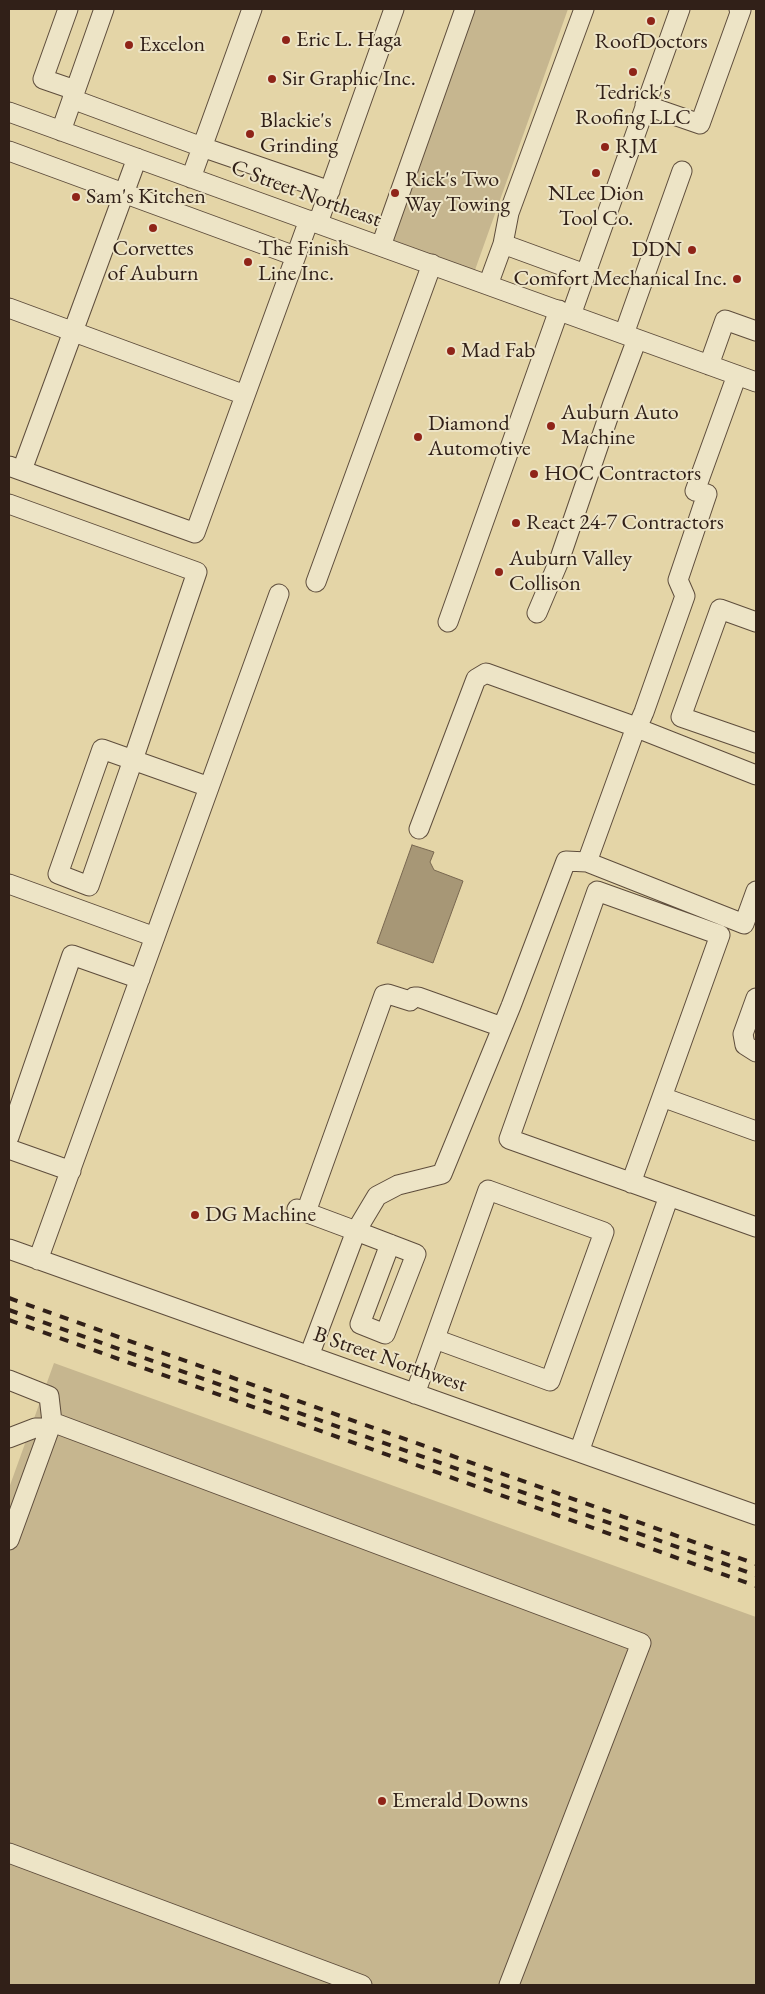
<!DOCTYPE html>
<html>
<head>
<meta charset="utf-8">
<style>
  body { margin:0 }
  #map { position:relative; width:765px; height:1994px; overflow:hidden; background:#e4d5a7; font-family:"EB Garamond",serif }
  canvas { display:block }
  .frame { position:absolute; inset:0; border:10px solid #312018; pointer-events:none }
</style>
</head>
<body>
<div id="map">
<canvas width="765" height="1994"></canvas>
<div class="frame"></div>
</div>
<script>
const g = document.querySelector('canvas').getContext('2d');
g.lineJoin = 'round';
function fill(path, color) {
  g.fillStyle = color;
  g.fill(path, 'evenodd');
}
function shape(rows) {
  const path = new Path2D();
  for (const r of rows) {
    path.moveTo(r[0], r[1]);
    for (let i = 2; i < r.length; i += 2) path.lineTo(r[i], r[i + 1]);
  }
  return path;
}
function strokePath(path, color, width, dash) {
  g.strokeStyle = color;
  g.lineWidth = width;
  g.lineCap = dash ? 'butt' : 'round';
  g.setLineDash(dash || []);
  g.stroke(path);
}
function write(font, color, halo, rows, align = 'center') {
  g.font = font + ' "EB Garamond",serif';
  g.lineWidth = 4;
  g.setLineDash([]);
  g.textBaseline = 'middle';
  g.strokeStyle = halo;
  g.fillStyle = color;
  for (const [text, x, y, turn = 0] of rows) {
    g.save();
    g.translate(x, y);
    g.rotate((+turn || 0) * Math.PI / 180);
    g.textAlign = isNaN(turn) ? turn : align;
    if (halo) g.strokeText(text, 0, 0);
    g.fillText(text, 0, 0);
    g.restore();
  }
}
const green = shape([
  [454,9,568,9,475,270,374,234],
  [54,1363,756,1617,756,1985,9,1985,9,1488]
]);
const water = shape([
  [412,845,434,852,430,862,434,870,463,881,433,963,377,943,412,845]
]);
const minor = shape([
  [68,9,43,79,75,90],
  [72,99,202,147,330,191],
  [645,105,700,124,741,10,739,9],
  [9,112,756,382],
  [61,131,104,9],
  [9,151,295,256],
  [191,178,252,9],
  [318,223,394,9],
  [503,244,509,213,584,9],
  [381,246,465,9],
  [488,285,503,244,585,274],
  [9,308,245,395],
  [571,315,680,9],
  [624,334,682,171],
  [709,365,725,320,756,331],
  [737,375,695,491,707,494,678,580,685,596,644,712,637,728,636,727,587,862,744,924,756,891],
  [9,466,195,533,309,220],
  [22,470,137,158],
  [9,504,197,572,133,760,102,749,58,874,89,886,133,760,209,787],
  [316,582,432,264],
  [537,613,559,561,613,403,637,339],
  [448,622,559,310],
  [756,622,720,609,681,717,756,743],
  [637,728,756,775],
  [419,829,476,679,486,673,636,727],
  [9,884,155,937],
  [756,998,743,1034,745,1045,756,1052],
  [756,1131,662,1097,720,935,597,891,509,1139,756,1227],
  [9,1137,72,955,140,979],
  [9,1149,71,1171],
  [631,1183,662,1097],
  [297,1209,356,1231,377,1196,398,1185,442,1174,511,1006,566,861,587,862],
  [306,1212,384,995,388,994,410,1001,414,997,418,997,502,1027],
  [9,1249,756,1515],
  [38,1260,279,594],
  [309,1356,356,1231,416,1254,385,1334,360,1324,390,1244],
  [9,1380,49,1396,52,1422],
  [415,1394,488,1190,604,1232,550,1381,435,1339],
  [9,1438,35,1428,50,1428],
  [579,1452,669,1196],
  [9,1540,52,1422,641,1643,509,1985],
  [9,1853,362,1985]
]);
const rail = shape([
  [9,1298,756,1564],
  [9,1310,756,1575],
  [9,1320,756,1586]
]);
const markers = [
  [651,21,5,"#8f2418"],
  [286,40,5,"#8f2418"],
  [129,45,5,"#8f2418"],
  [633,72,5,"#8f2418"],
  [272,79,5,"#8f2418"],
  [250,134,5,"#8f2418"],
  [605,147,5,"#8f2418"],
  [596,173,5,"#8f2418"],
  [395,193,5,"#8f2418"],
  [76,197,5,"#8f2418"],
  [153,228,5,"#8f2418"],
  [692,250,5,"#8f2418"],
  [248,262,5,"#8f2418"],
  [737,279,5,"#8f2418"],
  [451,351,5,"#8f2418"],
  [551,426,5,"#8f2418"],
  [418,437,5,"#8f2418"],
  [534,474,5,"#8f2418"],
  [516,523,5,"#8f2418"],
  [499,572,5,"#8f2418"],
  [195,1215,5,"#8f2418"],
  [382,1801,5,"#8f2418"]
];
const poiNames = [
  ["Eric L. Haga",296,40],
  ["RoofDoctors",651,42,"center"],
  ["Excelon",139,45],
  ["Sir Graphic Inc.",282,79],
  ["Tedrick's",633,93,"center"],
  ["Roofing LLC",633,118,"center"],
  ["Blackie's",260,121],
  ["Grinding",260,146],
  ["RJM",615,147],
  ["Rick's Two",405,180],
  ["Way Towing",405,205],
  ["NLee Dion",596,194,"center"],
  ["Tool Co.",596,219,"center"],
  ["Sam's Kitchen",86,197],
  ["Corvettes",153,249,"center"],
  ["of Auburn",153,274,"center"],
  ["The Finish",258,249],
  ["Line Inc.",258,274],
  ["DDN",682,250,"right"],
  ["Comfort Mechanical Inc.",727,279,"right"],
  ["Mad Fab",461,351],
  ["Auburn Auto",561,413],
  ["Machine",561,438],
  ["Diamond",428,424],
  ["Automotive",428,449],
  ["HOC Contractors",544,474],
  ["React 24-7 Contractors",526,523],
  ["Auburn Valley",509,559],
  ["Collison",509,584],
  ["DG Machine",205,1215],
  ["Emerald Downs",392,1801]
];
const streetNames = [
  ["C Street Northeast",306,194,20],
  ["B Street Northwest",390,1360,19]
];
fill(green, '#c6b68f');
fill(water, '#a79776');
strokePath(water, '#786750', 1);
strokePath(minor, '#5e4d3c', 21);
strokePath(minor, '#ede4c6', 19);
strokePath(rail, '#312018', 4, [9, 9]);
for (const [x, y, r, color] of markers) {
  const dot = new Path2D();
  dot.arc(x, y, r, 0, 2 * Math.PI);
  g.fillStyle = color;
  g.fill(dot);
  strokePath(dot, '#ede4c6', 2);
}
write('22px', '#312018', '#ede4c6', poiNames, 'left');
write('22px', '#312018', '#ede4c6', streetNames);
</script>
</body>
</html>
